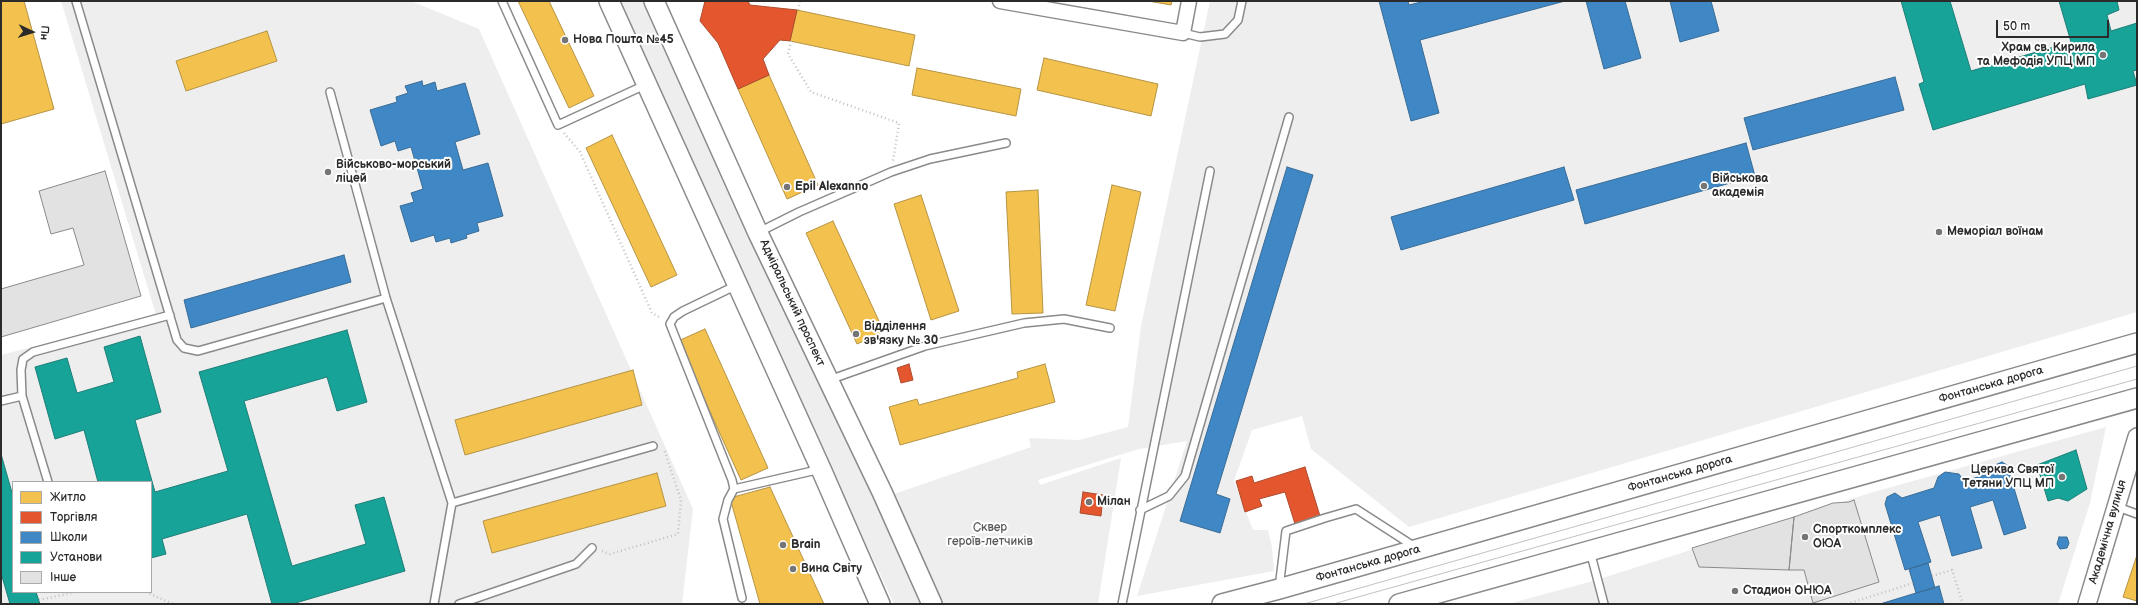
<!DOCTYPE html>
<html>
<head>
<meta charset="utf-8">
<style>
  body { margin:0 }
  #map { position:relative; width:2138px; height:605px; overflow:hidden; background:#fff; font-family:"Balsamiq Sans",sans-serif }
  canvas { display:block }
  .frame { position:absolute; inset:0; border:2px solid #2b2b2b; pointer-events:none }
  .legend { position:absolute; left:12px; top:481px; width:140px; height:112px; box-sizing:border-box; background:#fff; border:1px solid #aaa; margin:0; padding:5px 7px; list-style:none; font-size:12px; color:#2b2b2b }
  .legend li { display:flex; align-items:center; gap:8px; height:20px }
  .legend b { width:20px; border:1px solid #aaa }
  .north { position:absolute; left:12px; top:12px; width:40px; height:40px; -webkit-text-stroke:3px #fff; paint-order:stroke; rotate:94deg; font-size:11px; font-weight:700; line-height:16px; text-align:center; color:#2b2b2b }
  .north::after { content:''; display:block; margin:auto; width:14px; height:18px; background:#2b2b2b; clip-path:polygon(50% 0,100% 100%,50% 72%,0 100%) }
  .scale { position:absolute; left:1996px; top:20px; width:113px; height:18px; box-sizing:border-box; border:2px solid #2b2b2b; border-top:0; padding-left:5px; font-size:12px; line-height:14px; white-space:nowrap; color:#2b2b2b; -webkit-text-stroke:3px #fff; paint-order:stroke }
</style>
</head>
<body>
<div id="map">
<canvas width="2138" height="605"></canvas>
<div class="frame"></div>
<ul class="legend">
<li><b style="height:11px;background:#f2c14e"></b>Житло</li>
<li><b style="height:11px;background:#e4572e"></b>Торгівля</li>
<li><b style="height:11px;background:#3f88c5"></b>Школи</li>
<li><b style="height:11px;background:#17a398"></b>Установи</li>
<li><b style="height:11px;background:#e2e2e2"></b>Інше</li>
</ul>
<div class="north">Пн</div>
<div class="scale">50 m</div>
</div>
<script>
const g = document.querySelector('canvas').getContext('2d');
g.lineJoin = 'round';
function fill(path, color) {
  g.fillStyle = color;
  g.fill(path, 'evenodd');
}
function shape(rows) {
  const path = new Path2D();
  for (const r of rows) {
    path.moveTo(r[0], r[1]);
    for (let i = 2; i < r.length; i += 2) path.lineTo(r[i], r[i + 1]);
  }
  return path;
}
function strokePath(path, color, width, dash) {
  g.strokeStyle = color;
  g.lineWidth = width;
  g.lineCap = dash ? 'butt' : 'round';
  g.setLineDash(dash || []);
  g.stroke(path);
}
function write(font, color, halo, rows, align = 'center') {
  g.font = font + ' "Balsamiq Sans",sans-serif';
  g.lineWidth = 4;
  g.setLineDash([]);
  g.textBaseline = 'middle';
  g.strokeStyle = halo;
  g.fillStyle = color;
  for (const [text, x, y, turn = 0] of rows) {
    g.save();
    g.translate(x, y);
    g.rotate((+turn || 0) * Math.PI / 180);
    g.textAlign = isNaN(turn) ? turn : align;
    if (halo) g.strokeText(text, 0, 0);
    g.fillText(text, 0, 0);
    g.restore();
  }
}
const built = shape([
  [61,1,411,1,479,29,693,509,682,604,1,604,1,355,156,315],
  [13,482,151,482,151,592,13,592],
  [614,1,646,1,925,604,894,604],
  [1210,1,2137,1,2137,312,1409,527,1311,449,1302,416,1252,430,1234,481,1253,530,1268,530,1272,547,1274,571,1137,596,1187,441,1139,449,1038,480,1040,485,1121,458,1098,604,942,604,894,494,1031,447,1037,475,1029,438,1079,440,1128,427,1141,326],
  [2106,427,2090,503,2058,604,1508,604,1593,581,1870,493]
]);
const homes = shape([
  [1,1,24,1,54,109,1,124,1,1],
  [518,1,549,1,594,96,569,108,518,1],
  [1148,1,1172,1,1171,5,1148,1],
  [797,10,915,35,909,66,790,41,797,10],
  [267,31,277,61,186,91,176,61,267,31],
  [1044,58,1158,84,1151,116,1037,90,1044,58],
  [917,68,1021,89,1016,116,912,95,917,68],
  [769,75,818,185,787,199,738,89,769,75],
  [612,135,677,275,651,287,586,148,612,135],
  [1112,185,1141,192,1115,311,1086,305,1112,185],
  [1038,190,1043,313,1012,314,1006,192,1038,190],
  [921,195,959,311,931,320,894,204,921,195],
  [833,221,884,332,857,344,806,233,833,221],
  [705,329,768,468,741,480,678,341,705,329],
  [1045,364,1055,402,900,445,889,407,917,399,919,405,1018,378,1017,372,1045,364],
  [633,370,642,405,465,455,455,420,633,370],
  [657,473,666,506,492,553,483,521,657,473],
  [770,487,824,604,760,604,730,498,770,487],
  [2137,555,2137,601,2123,597,2137,555]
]);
const shops = shape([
  [705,1,748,1,750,5,797,10,790,41,780,40,763,59,769,75,738,89,718,43,700,21,705,1],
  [909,364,913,380,901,383,897,368,909,364],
  [1305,467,1320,516,1295,524,1285,492,1259,499,1262,506,1245,512,1236,481,1252,476,1254,483,1305,467],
  [1083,492,1103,495,1101,516,1080,513,1083,492]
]);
const schools = shape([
  [1379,1,1408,1,1409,5,1425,1,1565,1,1420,40,1439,113,1411,121,1379,1],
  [1586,1,1625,1,1641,58,1604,69,1586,1],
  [1670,1,1711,1,1719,31,1680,42,1670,1],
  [1895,77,1904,110,1753,150,1744,118,1895,77],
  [422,81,423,86,435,82,437,91,465,83,480,134,455,142,463,170,488,163,503,216,477,223,479,231,466,235,467,238,451,243,450,238,436,242,434,235,411,242,400,206,414,202,411,193,423,189,411,147,398,151,395,141,381,146,370,110,397,102,396,97,408,93,405,86,422,81],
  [1746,143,1755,176,1585,224,1576,190,1746,143],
  [1287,167,1313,175,1216,494,1230,499,1220,533,1180,521,1287,167],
  [1564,167,1574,200,1401,250,1391,217,1564,167],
  [344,255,351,282,191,328,184,300,344,255],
  [2002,462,2010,467,2010,475,2026,528,2004,535,1993,500,1970,507,1982,548,1952,556,1940,515,1918,522,1931,562,1905,570,1885,504,1887,497,1895,493,1902,498,1934,488,1938,477,1945,472,1959,474,1964,481,1992,473,1995,465,2002,462],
  [2059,537,2067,537,2069,543,2067,548,2060,549,2057,544,2059,537],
  [1928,563,1935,588,1916,593,1909,569,1928,563],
  [1939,586,1944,604,1880,604,1916,593,1939,586]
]);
const public = shape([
  [1901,1,1950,1,1971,71,2071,42,2059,1,2117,1,2119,10,2107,15,2111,31,2137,23,2137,70,2133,71,2137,85,2088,99,2085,84,1933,130,1919,84,1924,82,1901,1],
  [347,330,367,402,337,411,327,377,244,401,292,566,366,544,355,505,384,497,405,571,292,604,272,604,247,514,162,539,166,554,151,558,151,482,98,482,84,430,55,439,35,367,67,358,77,393,114,382,104,347,140,336,161,412,135,420,155,492,228,471,199,372,347,330],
  [2076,450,2087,489,2068,501,2058,498,2048,501,2037,465,2076,450],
  [1,454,13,496,13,592,36,592,40,604,10,604,1,573,1,454]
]);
const building = shape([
  [105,171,141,296,1,337,1,289,84,265,73,228,51,234,39,191,105,171],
  [1854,500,1879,582,1813,603,1804,570,1789,570,1794,517,1833,503,1849,502,1854,500],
  [1794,517,1789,570,1699,567,1692,548,1794,517]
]);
const path = shape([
  [798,10,800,1],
  [791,41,788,54,811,92,899,123,893,161],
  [564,133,580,152,652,313,661,318],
  [602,551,610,554,678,534,681,500,664,449],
  [1932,576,1952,570,1963,604],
  [146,592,173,604],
  [39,600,76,592],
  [1847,604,1913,583]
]);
const service = shape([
  [76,1,177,340,184,348,198,351,386,298],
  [502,1,558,125,645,85],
  [1183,33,1200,37,1225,34,1238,20,1242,1],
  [330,92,386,298,452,503,434,604],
  [759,232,799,212,891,172,930,159,1006,143],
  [737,285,683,311,674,317,670,324,732,480,734,489,728,500,723,519,742,598],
  [829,380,925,346,1024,323,1064,319,1110,328],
  [1,401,22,396],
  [48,482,22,396,21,370,23,359,33,352,170,315],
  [734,489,821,469],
  [452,503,653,446],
  [2115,506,2137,514],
  [1140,510,1169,496,1185,476,1289,117],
  [1590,551,1604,604],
  [1279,588,1286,531,1325,518,1356,509,1415,547],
  [459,604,576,564,592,548],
  [1122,604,1210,171]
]);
const minor = shape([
  [1000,1,1183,33,1189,1]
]);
const tertiary = shape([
  [2087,604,2137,437]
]);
const secondary = shape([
  [609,1,821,469,880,604],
  [654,1,758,233,882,492,932,604],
  [1222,604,1279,589,2137,343],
  [1399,604,2137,398]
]);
const tram = shape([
  [1304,604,2137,366],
  [1333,604,2137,379]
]);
const markers = [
  [565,40,4,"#757575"],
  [2103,55,4,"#757575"],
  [328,172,4,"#757575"],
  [1704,186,4,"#757575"],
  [787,187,4,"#757575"],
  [1939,232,4,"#757575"],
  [856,334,4,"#757575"],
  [2062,477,4,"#757575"],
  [1089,502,4,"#757575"],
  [1805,537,4,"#757575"],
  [783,545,4,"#757575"],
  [793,569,4,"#757575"],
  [1735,591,4,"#757575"]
];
const poiNames = [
  ["Нова Пошта №45",573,40],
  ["Храм св. Кирила",2095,48,"right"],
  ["та Мефодія УПЦ МП",2095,62,"right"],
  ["Військово-морський",336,165],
  ["ліцей",336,179],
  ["Військова",1712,179],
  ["академія",1712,193],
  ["Epil Alexanno",795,187],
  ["Меморіал воїнам",1947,232],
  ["Відділення",864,327],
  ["зв'язку № 30",864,341],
  ["Церква Святої",2054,470,"right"],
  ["Тетяни УПЦ МП",2054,484,"right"],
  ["Мілан",1097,502],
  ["Спорткомплекс",1813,530],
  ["ОЮА",1813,544],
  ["Brain",791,545],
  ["Вина Світу",801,569],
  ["Стадион ОНЮА",1743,591]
];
const streetNames = [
  ["Адміральський проспект",792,303,65],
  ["Фонтанська дорога",1991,385,-16],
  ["Фонтанська дорога",1680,474,-16],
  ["Академічна вулиця",2108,532,-74],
  ["Фонтанська дорога",1368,564,-16]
];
const parkNames = [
  ["Сквер",990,528],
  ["героїв-летчиків",990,542]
];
fill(built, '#eee');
fill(homes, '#f2c14e');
strokePath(homes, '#b69444', 1);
fill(shops, '#e4572e');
strokePath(shops, '#ac4a2d', 1);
fill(schools, '#3f88c5');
strokePath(schools, '#396c97', 1);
fill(public, '#17a398');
strokePath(public, '#1d7f77', 1);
fill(building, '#e2e2e2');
strokePath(building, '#8a8a8a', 1);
strokePath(service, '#8a8a8a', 10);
strokePath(minor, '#8a8a8a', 17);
strokePath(tertiary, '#8a8a8a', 20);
strokePath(secondary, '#8a8a8a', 22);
strokePath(path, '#c2c2c2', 2.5, [1, 3]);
strokePath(service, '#fff', 7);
strokePath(minor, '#fff', 14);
strokePath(tertiary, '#fff', 17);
strokePath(secondary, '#fff', 19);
strokePath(tram, '#c2c2c2', 1);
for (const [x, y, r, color] of markers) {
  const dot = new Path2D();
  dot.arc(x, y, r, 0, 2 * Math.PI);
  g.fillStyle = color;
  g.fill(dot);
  strokePath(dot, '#fff', 1.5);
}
write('bold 12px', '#2b2b2b', '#fff', poiNames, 'left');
write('12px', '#2b2b2b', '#fff', streetNames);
write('12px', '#585858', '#fff', parkNames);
</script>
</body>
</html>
